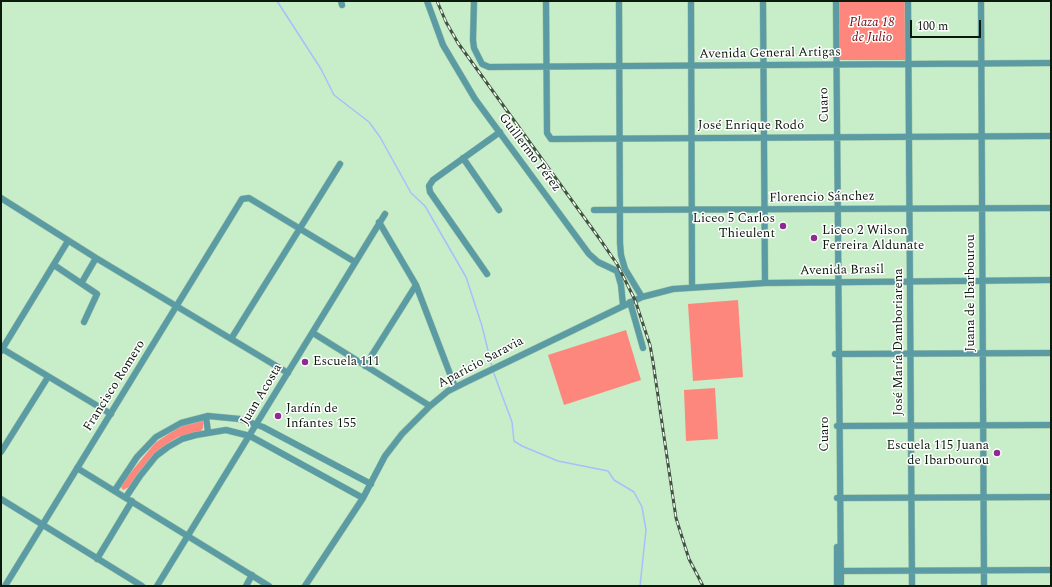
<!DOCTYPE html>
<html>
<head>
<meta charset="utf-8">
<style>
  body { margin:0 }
  #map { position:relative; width:1052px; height:587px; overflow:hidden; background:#c7edc9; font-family:Spectral,serif }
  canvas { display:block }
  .frame { position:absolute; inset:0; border:2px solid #0c190d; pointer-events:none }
  .scale { position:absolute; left:910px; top:20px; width:71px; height:18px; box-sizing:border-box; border:2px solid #0c190d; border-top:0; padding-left:5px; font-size:12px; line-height:14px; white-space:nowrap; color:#0c190d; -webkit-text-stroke:3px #fff; paint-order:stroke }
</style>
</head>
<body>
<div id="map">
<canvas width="1052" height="587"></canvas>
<div class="frame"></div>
<div class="scale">100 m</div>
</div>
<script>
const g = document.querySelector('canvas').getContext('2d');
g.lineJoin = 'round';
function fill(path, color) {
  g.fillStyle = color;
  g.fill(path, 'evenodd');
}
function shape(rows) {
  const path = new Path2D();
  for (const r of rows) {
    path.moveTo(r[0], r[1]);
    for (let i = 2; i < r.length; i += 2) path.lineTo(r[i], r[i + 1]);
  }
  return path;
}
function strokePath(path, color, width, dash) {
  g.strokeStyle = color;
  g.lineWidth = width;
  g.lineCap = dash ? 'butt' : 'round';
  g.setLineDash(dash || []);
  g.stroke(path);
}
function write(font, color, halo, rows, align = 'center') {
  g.font = font + ' Spectral,serif';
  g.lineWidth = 3;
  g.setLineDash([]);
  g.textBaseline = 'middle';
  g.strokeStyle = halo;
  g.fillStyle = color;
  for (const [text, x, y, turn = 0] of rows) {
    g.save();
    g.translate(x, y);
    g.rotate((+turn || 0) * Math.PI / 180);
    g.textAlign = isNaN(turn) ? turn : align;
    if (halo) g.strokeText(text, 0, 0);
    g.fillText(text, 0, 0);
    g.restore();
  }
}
const green = shape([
  [839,1,905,1,905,60,838,60],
  [738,300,743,377,693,381,688,304],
  [626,330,641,380,564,405,548,355],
  [715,388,718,439,686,441,684,390],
  [199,420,203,421,203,428,201,431,178,437,167,444,140,471,129,487,123,490,121,487,122,483,155,443,179,427]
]);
const stream = shape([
  [277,1,321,69,334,95,369,122,380,137,411,193,425,206,466,277,482,326,492,367],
  [493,371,512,422,514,441,522,446,558,461,608,471,614,480,634,492,642,507,646,530,640,586]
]);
const minor = shape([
  [341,1,342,5],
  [427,1,443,45,475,99,589,254,598,262,617,271,621,285,623,305],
  [474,1,473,40,474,48,482,64,489,67,1051,63],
  [546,1,547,133,551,139,1051,136],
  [619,1,620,243,621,255,625,269,642,297],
  [691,1,692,287],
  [763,1,765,283],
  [836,1,841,586],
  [908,1,912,586],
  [981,1,984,586],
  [463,158,499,210],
  [1,198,96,258,288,373],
  [594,210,1051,208],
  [379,222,416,285,455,387],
  [54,265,97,294,84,322],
  [487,274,430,192,429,186,433,180,500,132],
  [82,282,96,258],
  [630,302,643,348],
  [313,333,430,406],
  [231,339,340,164],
  [1,348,111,414],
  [1,351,68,241],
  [835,354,1051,353],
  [365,366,416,285],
  [206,417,208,432],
  [837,426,1051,425],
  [1,452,48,377],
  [77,468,269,586],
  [115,490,137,457,156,437,181,423,208,416,240,419,263,427,371,484],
  [126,497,140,476,156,456,168,447,182,439,196,435,226,430,250,436,363,498],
  [837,498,1051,497],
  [1,499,142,586],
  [837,547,837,586],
  [97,559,132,501],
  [839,571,1051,570],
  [5,586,242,199,249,198,355,262],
  [157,586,385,214],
  [246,586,252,575],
  [305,586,363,498,385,456,402,434,430,406,448,391,468,381,642,297,673,289,765,283,1051,280]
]);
const rail = shape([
  [437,1,446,22,458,43,599,238,617,264,635,300,650,345,653,362,676,518,689,559,703,586]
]);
const markers = [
  [783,226,4,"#8e2a91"],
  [814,238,4,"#8e2a91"],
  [305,362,4,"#8e2a91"],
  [278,416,4,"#8e2a91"],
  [997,453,4,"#8e2a91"]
];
const parkNames = [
  ["Plaza 18",872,23],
  ["de Julio",872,38]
];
const streetNames = [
  ["Avenida General Artigas",770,54,-1],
  ["Cuaro",825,105,-91],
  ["José Enrique Rodó",751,126],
  ["Guillermo Pérez",529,153,53],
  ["Florencio Sánchez",822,198,-1],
  ["Avenida Brasil",842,271,-1],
  ["Juana de Ibarbourou",971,293,-90],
  ["José María Damboriarena",899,342,-90],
  ["Aparicio Saravia",481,363,-28],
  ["Francisco Romero",115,386,-58],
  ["Juan Acosta",262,395,-59],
  ["Cuaro",825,434,-90]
];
const poiNames = [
  ["Liceo 5 Carlos",775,219,"right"],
  ["Thieulent",775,234,"right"],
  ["Liceo 2 Wilson",822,231],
  ["Ferreira Aldunate",822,246],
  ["Escuela 111",313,362],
  ["Jardín de",286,409],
  ["Infantes 155",286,424],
  ["Escuela 115 Juana",989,446,"right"],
  ["de Ibarbourou",989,461,"right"]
];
fill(green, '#fd877c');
strokePath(stream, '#a6c0fc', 1.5);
strokePath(minor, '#a5c7a7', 7);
strokePath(minor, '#5a9ba4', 6);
strokePath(rail, '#405441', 3);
strokePath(rail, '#fff', 1.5, [4.5]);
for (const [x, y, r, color] of markers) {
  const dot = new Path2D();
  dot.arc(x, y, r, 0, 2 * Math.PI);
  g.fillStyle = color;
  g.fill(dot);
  strokePath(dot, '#fff', 1.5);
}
write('italic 13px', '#79060d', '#fff', parkNames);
write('13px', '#0c190d', '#fff', streetNames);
write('13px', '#0c190d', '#fff', poiNames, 'left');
</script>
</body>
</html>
